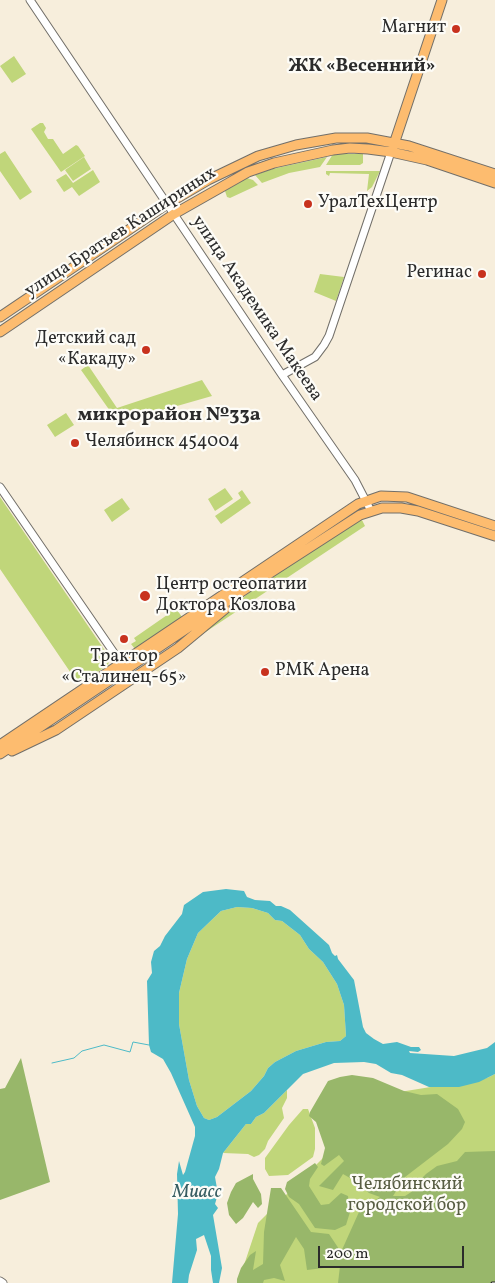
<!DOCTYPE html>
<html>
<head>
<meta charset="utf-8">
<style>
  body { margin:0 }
  #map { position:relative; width:495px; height:1283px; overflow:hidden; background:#f7eedc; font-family:Vollkorn,serif }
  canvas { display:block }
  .scale { position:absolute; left:318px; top:1246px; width:146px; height:22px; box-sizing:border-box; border:2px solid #2b2b2b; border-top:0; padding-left:6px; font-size:15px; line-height:18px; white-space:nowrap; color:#2b2b2b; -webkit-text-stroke:4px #fdfcf7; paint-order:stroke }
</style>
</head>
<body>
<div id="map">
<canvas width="495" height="1283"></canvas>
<div class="scale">200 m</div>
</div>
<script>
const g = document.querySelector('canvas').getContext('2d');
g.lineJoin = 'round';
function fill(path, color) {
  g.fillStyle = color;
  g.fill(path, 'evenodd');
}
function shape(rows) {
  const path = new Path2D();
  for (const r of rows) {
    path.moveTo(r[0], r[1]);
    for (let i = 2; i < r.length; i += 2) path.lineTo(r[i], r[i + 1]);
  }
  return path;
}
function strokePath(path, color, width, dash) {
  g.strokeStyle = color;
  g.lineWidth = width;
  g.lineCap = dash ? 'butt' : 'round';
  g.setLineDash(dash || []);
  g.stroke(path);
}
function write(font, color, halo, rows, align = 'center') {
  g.font = font + ' Vollkorn,serif';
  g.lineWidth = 4.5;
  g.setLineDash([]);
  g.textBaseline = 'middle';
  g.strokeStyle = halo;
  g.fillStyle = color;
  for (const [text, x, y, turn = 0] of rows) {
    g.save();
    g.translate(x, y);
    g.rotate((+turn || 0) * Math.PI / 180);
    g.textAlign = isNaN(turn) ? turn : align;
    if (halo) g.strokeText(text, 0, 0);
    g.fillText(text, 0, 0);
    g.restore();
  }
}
const green = shape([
  [14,56,26,74,12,83,0,66],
  [40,123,43,123,46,128,44,132,48,139,53,139,63,154,76,145,78,146,85,156,61,172,31,129],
  [5,151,32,192,20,200,0,171,0,154],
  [333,154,363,154,363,163,360,165,326,165],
  [84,157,91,169,73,181,65,170],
  [327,157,320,167,289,173,262,183,255,175,272,169],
  [93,170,100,182,79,196,72,187,64,192,56,180,66,174,73,183],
  [326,171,380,171,372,187,367,191,369,174,330,173,329,176,326,174],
  [247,178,253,180,258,185,230,198,227,197,225,191],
  [320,274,344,277,336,301,314,292],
  [88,365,117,408,202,380,212,396,128,420,120,425,81,370],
  [66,413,74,425,55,437,47,425],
  [225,488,233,499,215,511,208,499],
  [242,490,251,503,221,524,215,516,241,498,238,493],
  [0,497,110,658,108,665,83,682,77,682,0,569],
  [122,498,130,509,112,522,104,510],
  [362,520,365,526,183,647,250,592,349,526],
  [175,607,182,617,135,649,131,644,136,641,134,638,170,613,169,611],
  [237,907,252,908,268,913,275,920,282,921,300,935,309,949,323,962,337,984,344,1005,346,1036,340,1041,326,1042,296,1051,275,1062,268,1068,264,1076,251,1091,217,1117,209,1120,204,1118,197,1106,189,1080,179,1024,179,993,187,959,198,933,221,911],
  [495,1074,495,1283,238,1283,258,1223,387,1094,487,1078],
  [287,1090,287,1098,282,1108,284,1118,268,1141,265,1149,259,1155,254,1157,248,1154,223,1153,246,1124,251,1124,256,1117,264,1113],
  [303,1109,308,1109,315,1128,315,1149,313,1157,288,1175,269,1176,265,1169,265,1158,289,1125]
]);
const forest = shape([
  [21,1058,50,1182,0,1200,0,1089,5,1088],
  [352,1075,373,1078,404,1091,421,1095,437,1094,458,1109,465,1122,462,1129,448,1144,405,1177,393,1196,405,1196,416,1189,417,1183,426,1174,437,1166,457,1161,465,1152,495,1151,495,1283,338,1283,340,1266,307,1270,304,1249,296,1237,280,1265,285,1281,274,1278,264,1280,263,1283,237,1283,237,1279,241,1268,250,1255,256,1251,253,1270,263,1264,264,1232,271,1188,281,1188,311,1232,329,1234,341,1252,359,1212,380,1197,369,1193,357,1182,343,1174,333,1190,319,1186,344,1161,339,1155,324,1166,321,1164,325,1148,316,1122,309,1116,310,1112,328,1081,340,1077],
  [315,1163,318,1167,310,1179,309,1186,321,1205,329,1204,341,1193,348,1196,350,1212,346,1225,335,1230,315,1228,299,1204,289,1197,285,1189,287,1182],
  [253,1174,253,1179,261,1194,262,1204,258,1208,253,1202,243,1218,236,1224,229,1215,227,1203,231,1192,236,1183]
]);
const water = shape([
  [226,889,244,891,247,897,255,900,270,901,276,906,281,906,290,910,329,945,332,953,335,956,337,955,338,959,354,980,363,1027,366,1033,374,1039,383,1044,397,1042,411,1047,419,1047,421,1050,418,1052,409,1051,410,1053,454,1056,487,1048,495,1042,495,1074,479,1082,459,1087,429,1087,402,1075,391,1073,376,1064,364,1062,334,1063,303,1074,264,1113,256,1117,251,1124,246,1124,223,1153,219,1169,215,1177,218,1194,215,1204,218,1208,213,1215,222,1268,219,1283,213,1283,211,1270,211,1256,204,1235,196,1239,197,1250,189,1275,188,1283,172,1283,178,1214,177,1174,179,1161,183,1175,185,1172,195,1136,195,1127,171,1073,163,1059,151,1052,149,1045,147,981,152,973,151,962,154,951,160,946,165,936,182,914,184,905,203,892],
  [237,907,252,908,268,913,275,920,282,921,300,935,309,949,323,962,337,984,344,1005,346,1036,340,1041,326,1042,296,1051,275,1062,268,1068,264,1076,251,1091,217,1117,209,1120,204,1118,197,1106,189,1080,179,1024,179,993,187,959,198,933,221,911]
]);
const stream = shape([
  [52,1063,74,1058,82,1051,104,1045,130,1052,133,1042,149,1045]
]);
const minor = shape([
  [30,0,282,375,355,480,371,511],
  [282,375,315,357,324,345,329,336,391,152],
  [0,487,123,666],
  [0,1281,3,1283]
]);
const major = shape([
  [393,147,442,0],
  [0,317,167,204,208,180,258,156,296,145,336,138,367,138,409,146,495,174],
  [0,332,174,214,248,172,274,163,333,150,350,148,368,149,391,152,427,160,495,183],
  [0,745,358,504,381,496,407,497,495,526],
  [12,751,56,730,178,648,225,609],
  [0,754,250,586,360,515,382,508,401,508,418,511,495,536]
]);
const rail = shape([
  [492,1283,495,1283]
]);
const markers = [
  [456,29,5,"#c8321e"],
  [308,204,5,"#c8321e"],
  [482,274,5,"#c8321e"],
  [146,350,5,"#c8321e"],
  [75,443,5,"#c8321e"],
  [145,596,6,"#c8321e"],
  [124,639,5,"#c8321e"],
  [265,672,5,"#c8321e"]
];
const poiNames = [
  ["Магнит",446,29,"right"],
  ["УралТехЦентр",318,204],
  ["Регинас",472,274,"right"],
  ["Детский сад",136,340,"right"],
  ["«Какаду»",136,361,"right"],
  ["Челябинск 454004",85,443],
  ["Центр остеопатии",156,586],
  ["Доктора Козлова",156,607],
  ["Трактор",124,658,"center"],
  ["«Сталинец-65»",124,679,"center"],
  ["РМК Арена",275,672]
];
const streetNames = [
  ["улица Братьев Кашириных",121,233,-33],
  ["улица Академика Макеева",256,309,56]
];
const parkNames = [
  ["Челябинский",407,1186],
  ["городской бор",407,1207]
];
const neighbourhoodNames = [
  ["ЖК «Весенний»",362,68]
];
const waterNames = [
  ["Миасс",197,1194]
];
const quarterNames = [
  ["микрорайон №33а",169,416]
];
fill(green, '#c0d67a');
fill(forest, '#98b76a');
fill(water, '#4dbac7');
strokePath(stream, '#4dbac7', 1);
strokePath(minor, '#726f69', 9);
strokePath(major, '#726f69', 11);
strokePath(minor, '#fff', 7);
strokePath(major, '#fdbc6f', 9);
strokePath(rail, '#2b2b2b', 3);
strokePath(rail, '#fdfcf7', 1, [4]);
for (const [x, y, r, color] of markers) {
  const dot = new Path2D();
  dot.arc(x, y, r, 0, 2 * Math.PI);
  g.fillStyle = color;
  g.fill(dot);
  strokePath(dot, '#fdfcf7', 2);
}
write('18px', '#2b2b2b', '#fdfcf7', poiNames, 'left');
write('18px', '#2b2b2b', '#fdfcf7', streetNames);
write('18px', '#585e43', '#fdfcf7', parkNames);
write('bold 19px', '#2b2b2b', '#fdfcf7', neighbourhoodNames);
write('italic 19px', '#375d62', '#fdfcf7', waterNames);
write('bold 20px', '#2b2b2b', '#fdfcf7', quarterNames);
</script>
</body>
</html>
